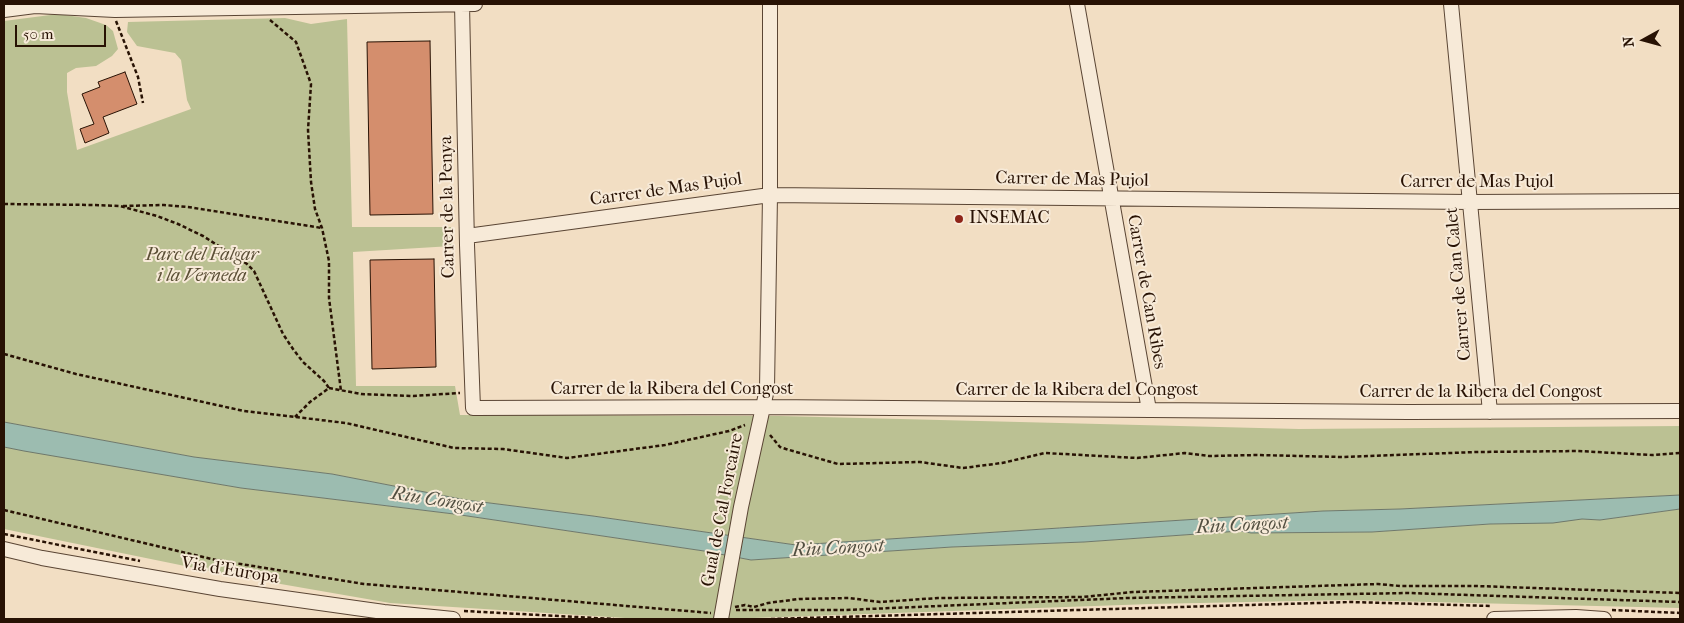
<!DOCTYPE html>
<html>
<head>
<meta charset="utf-8">
<style>
  body { margin:0 }
  #map { position:relative; width:1684px; height:623px; overflow:hidden; background:#f2dec3; font-family:"IM FELL French Canon",serif }
  canvas { display:block }
  .frame { position:absolute; inset:0; border:5px solid #281204; pointer-events:none }
  .north { position:absolute; left:1619px; top:15px; width:50px; height:50px; -webkit-text-stroke:4px #f7ead8; paint-order:stroke; rotate:263deg; font-size:14px; font-weight:700; line-height:20px; text-align:center; color:#281204 }
  .north::after { content:''; display:block; margin:auto; width:18px; height:22px; background:#281204; clip-path:polygon(50% 0,100% 100%,50% 72%,0 100%) }
  .scale { position:absolute; left:15px; top:25px; width:91px; height:22px; box-sizing:border-box; border:2px solid #281204; border-top:0; padding-left:6px; font-size:15px; line-height:18px; white-space:nowrap; color:#281204; -webkit-text-stroke:4px #f7ead8; paint-order:stroke }
</style>
</head>
<body>
<div id="map">
<canvas width="1684" height="623"></canvas>
<div class="frame"></div>
<div class="north">N</div>
<div class="scale">50 m</div>
</div>
<script>
const g = document.querySelector('canvas').getContext('2d');
g.lineJoin = 'round';
function fill(path, color) {
  g.fillStyle = color;
  g.fill(path, 'evenodd');
}
function shape(rows) {
  const path = new Path2D();
  for (const r of rows) {
    path.moveTo(r[0], r[1]);
    for (let i = 2; i < r.length; i += 2) path.lineTo(r[i], r[i + 1]);
  }
  return path;
}
function strokePath(path, color, width, dash) {
  g.strokeStyle = color;
  g.lineWidth = width;
  g.lineCap = dash ? 'butt' : 'round';
  g.setLineDash(dash || []);
  g.stroke(path);
}
function write(font, color, halo, rows, align = 'center') {
  g.font = font + ' "IM FELL French Canon",serif';
  g.lineWidth = 4;
  g.setLineDash([]);
  g.textBaseline = 'middle';
  g.strokeStyle = halo;
  g.fillStyle = color;
  for (const [text, x, y, turn = 0] of rows) {
    g.save();
    g.translate(x, y);
    g.rotate((+turn || 0) * Math.PI / 180);
    g.textAlign = isNaN(turn) ? turn : align;
    if (halo) g.strokeText(text, 0, 0);
    g.fillText(text, 0, 0);
    g.restore();
  }
}
const green = shape([
  [58,14,86,18,106,25,113,31,118,49,112,56,96,66,76,68,67,73,67,92,77,150,191,109,187,100,181,60,175,53,137,46,127,32,128,22,285,18,311,24,347,19,352,227,451,227,452,246,353,252,356,386,455,386,460,415,780,416,1299,429,1680,426,1680,495,1400,509,1323,511,796,545,593,516,466,500,332,474,194,457,4,422,4,21],
  [4,447,241,488,454,514,704,551,751,560,952,547,1084,542,1240,531,1251,533,1372,532,1490,524,1582,519,1600,520,1680,509,1680,608,1346,600,1151,604,726,619,625,618,390,603,229,575,4,529]
]);
const water = shape([
  [4,422,194,457,332,474,466,500,593,516,796,545,1323,511,1400,509,1680,495,1680,509,1600,520,1582,519,1553,523,1490,524,1372,532,1251,533,1240,531,1084,542,952,547,751,560,704,551,454,514,241,488,24,451,4,447,4,422]
]);
const building = shape([
  [430,41,433,214,370,215,367,42,430,41],
  [125,72,137,104,103,117,109,133,85,143,80,129,94,124,82,94,100,87,98,82,125,72],
  [434,259,436,367,372,369,370,260,434,259]
]);
const path = shape([
  [270,20,296,42,311,84,308,130,311,182,315,209,322,228,329,261,329,298,341,391],
  [116,21,138,77,143,103],
  [4,204,94,205,120,206,157,216,178,224,203,236,247,264,254,271,283,334,293,349,303,362,324,381,329,388,310,402,295,417],
  [123,206,164,205,188,207,322,228],
  [4,354,76,374,244,411,346,423,454,448,503,449,567,458,665,445,729,431,745,425],
  [329,388,361,394,413,396,460,393],
  [770,435,780,447,786,449,838,464,920,462,963,468,1002,463,1045,453,1137,458,1185,453,1209,456,1257,455,1342,457,1477,452,1578,451,1652,455,1680,453],
  [4,510,216,560,364,584,711,613],
  [4,534,140,561],
  [735,607,745,605,754,607,768,603,799,599,849,598,880,602,938,598,1083,597,1133,592,1378,584,1400,586,1476,586,1680,593],
  [736,610,845,610,1127,598,1408,593,1680,602],
  [1612,610,1680,613],
  [464,611,614,619],
  [771,619,1351,602,1491,606]
]);
const minor = shape([
  [462,4,467,245,473,408,764,407,1409,412,1680,411],
  [1077,4,1149,410],
  [1451,4,1490,412],
  [4,10,35,6,115,10,475,4],
  [467,236,770,195,1470,202,1680,201],
  [4,549,42,558,220,589,384,612,453,619],
  [721,619,741,507,767,389,770,195,770,4],
  [1494,619,1576,617,1604,619]
]);
const markers = [
  [959,219,5,"#8f2418"]
];
const streetNames = [
  ["Carrer de Mas Pujol",1072,180,1],
  ["Carrer de Mas Pujol",1477,183],
  ["Carrer de Mas Pujol",666,190,-8],
  ["Carrer de la Penya",448,207,-91],
  ["Carrer de Can Calet",1459,284,-95],
  ["Carrer de Can Ribes",1146,292,80],
  ["Carrer de la Ribera del Congost",672,390],
  ["Carrer de la Ribera del Congost",1077,391],
  ["Carrer de la Ribera del Congost",1481,393],
  ["Gual de Cal Forcaire",723,510,-79],
  ["Via d'Europa",230,571,9]
];
const poiNames = [
  ["INSEMAC",969,219]
];
const parkNames = [
  ["Parc del Falgar",202,256],
  ["i la Verneda",202,277]
];
const waterNames = [
  ["Riu Congost",437,501,9],
  ["Riu Congost",1242,526,-3],
  ["Riu Congost",838,549,-3]
];
fill(green, '#bbc193');
fill(water, '#9cbcb0');
strokePath(water, '#6e786b', 1);
fill(building, '#d48e6d');
strokePath(building, '#281204', 1);
strokePath(minor, '#5a4534', 16);
strokePath(path, '#281204', 2.5, [4, 2.5]);
strokePath(minor, '#f7ead8', 14);
for (const [x, y, r, color] of markers) {
  const dot = new Path2D();
  dot.arc(x, y, r, 0, 2 * Math.PI);
  g.fillStyle = color;
  g.fill(dot);
  strokePath(dot, '#f7ead8', 2);
}
write('18px', '#281204', '#f7ead8', streetNames);
write('18px', '#281204', '#f7ead8', poiNames, 'left');
write('italic 18px', '#5b4f36', '#f7ead8', parkNames);
write('italic 19px', '#514e40', '#f7ead8', waterNames);
</script>
</body>
</html>
